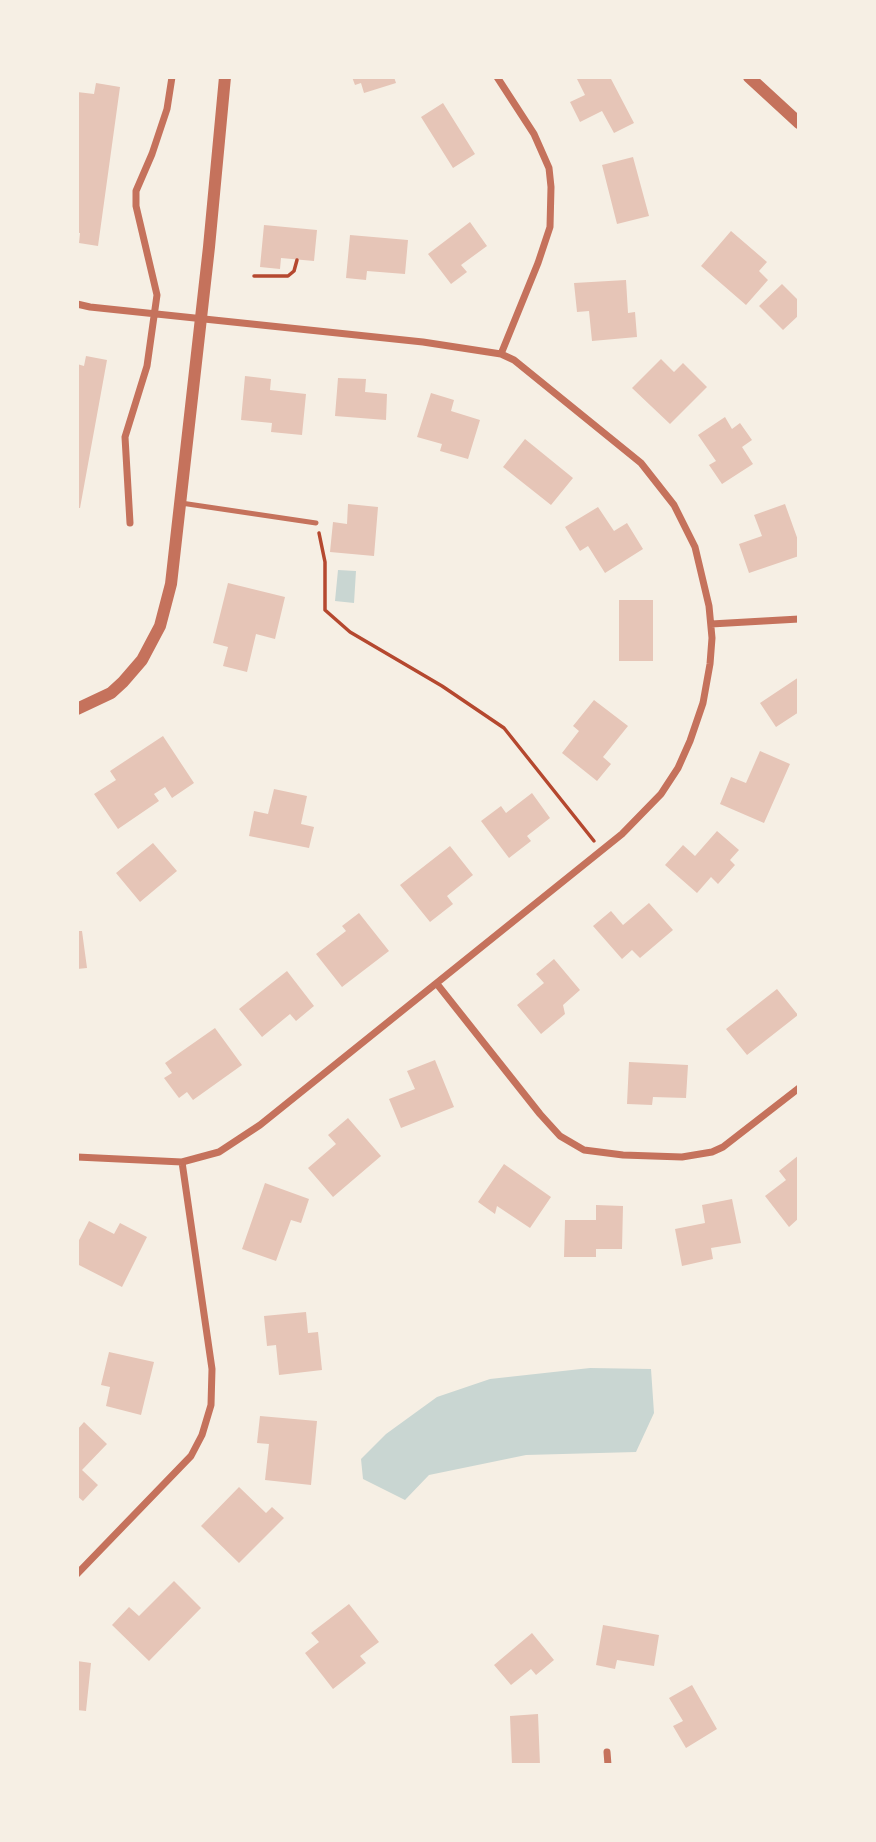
<!DOCTYPE html>
<html>
<head>
<meta charset="utf-8">
<style>
  body { margin:0 }
  #map { position:relative; width:876px; height:1842px; overflow:hidden; background:#f6efe4; font-family:Lato,sans-serif }
  canvas { display:block }
  .frame { position:absolute; inset:0; border:79px solid #f6efe4; pointer-events:none }
</style>
</head>
<body>
<div id="map">
<canvas width="876" height="1842"></canvas>
<div class="frame"></div>
</div>
<script>
const g = document.querySelector('canvas').getContext('2d');
g.lineJoin = 'round';
function fill(path, color) {
  g.fillStyle = color;
  g.fill(path, 'evenodd');
}
function shape(rows) {
  const path = new Path2D();
  for (const r of rows) {
    path.moveTo(r[0], r[1]);
    for (let i = 2; i < r.length; i += 2) path.lineTo(r[i], r[i + 1]);
  }
  return path;
}
function strokePath(path, color, width, dash) {
  g.strokeStyle = color;
  g.lineWidth = width;
  g.lineCap = dash ? 'butt' : 'round';
  g.setLineDash(dash || []);
  g.stroke(path);
}
const water = shape([
  [338,570,356,571,354,603,335,601],
  [590,1368,651,1369,654,1413,636,1452,526,1455,429,1475,405,1500,363,1479,361,1459,386,1434,437,1397,490,1379]
]);
const building = shape([
  [352,77,394,77,396,83,364,93,361,83,355,85],
  [576,77,610,77,634,123,614,133,602,111,580,122,570,102,585,95],
  [96,83,120,87,98,246,79,243,80,233,77,233,77,92,94,94],
  [443,103,475,154,453,168,421,117],
  [633,157,649,216,617,224,602,165],
  [470,222,487,246,461,265,467,272,451,284,428,254],
  [264,225,317,230,314,261,281,258,280,269,260,267],
  [731,231,767,262,759,271,768,280,746,305,701,266],
  [350,235,408,240,405,274,367,271,366,280,346,278],
  [626,280,628,313,635,312,637,337,592,341,589,311,577,312,574,283],
  [782,284,799,301,799,315,783,330,759,306],
  [86,356,107,360,80,508,77,508,77,364,84,366],
  [661,359,674,372,683,363,707,387,670,424,632,388],
  [245,376,271,379,270,390,306,394,302,435,271,432,272,423,241,420],
  [338,378,366,379,365,392,387,394,386,420,335,416],
  [431,393,454,400,451,411,480,420,468,459,440,451,442,444,417,437],
  [725,417,732,429,740,423,752,440,742,447,753,464,722,484,709,465,716,461,698,435],
  [525,439,573,478,551,505,503,467],
  [348,504,378,507,374,556,330,552,333,522,347,524],
  [785,504,799,543,799,556,749,573,739,544,762,536,754,515],
  [598,507,614,531,627,523,643,549,605,573,588,546,580,551,565,527],
  [228,583,285,597,275,639,256,634,247,672,223,666,228,647,213,643],
  [619,600,653,600,653,661,619,661],
  [799,677,799,712,776,727,760,703],
  [594,700,628,726,603,757,611,764,597,781,562,753,579,731,573,726],
  [163,736,194,783,172,798,165,787,154,794,159,801,118,829,94,794,116,780,110,771],
  [760,751,790,764,764,823,720,804,731,777,746,783],
  [274,789,307,796,301,824,314,827,309,848,249,836,254,811,268,814],
  [532,793,550,818,527,836,531,841,509,858,481,821,501,806,506,813],
  [717,831,739,850,730,860,735,865,718,884,711,877,697,893,665,865,683,845,695,856],
  [153,843,177,871,140,902,116,873],
  [450,846,473,875,447,896,453,904,430,922,400,885],
  [649,903,673,930,640,958,632,950,622,959,593,926,611,911,623,925],
  [359,913,389,951,342,987,316,954,346,931,342,926],
  [77,931,82,931,87,968,77,969],
  [554,959,580,990,563,1005,565,1014,541,1034,517,1005,544,983,536,974],
  [287,971,314,1006,296,1021,290,1014,262,1037,239,1009],
  [777,989,798,1015,747,1055,726,1029],
  [215,1028,242,1065,193,1100,187,1092,179,1098,164,1078,172,1073,165,1063],
  [435,1060,454,1107,401,1128,389,1099,415,1089,407,1071],
  [629,1062,688,1065,686,1098,653,1097,652,1105,627,1104],
  [348,1118,381,1156,333,1197,308,1168,336,1144,328,1135],
  [799,1155,799,1218,789,1227,765,1196,786,1180,779,1171],
  [504,1164,551,1197,530,1228,497,1206,495,1214,478,1202],
  [265,1183,309,1199,301,1223,291,1220,276,1261,242,1249],
  [732,1199,741,1243,711,1248,713,1259,682,1266,675,1229,705,1223,702,1205],
  [596,1205,623,1206,622,1249,596,1249,596,1257,564,1257,565,1220,596,1220],
  [89,1221,114,1234,120,1223,147,1237,122,1287,77,1264,77,1244],
  [306,1312,308,1333,318,1332,322,1370,279,1375,276,1345,267,1346,264,1316],
  [109,1352,154,1362,141,1415,106,1406,110,1387,101,1385],
  [260,1416,317,1421,311,1485,265,1480,269,1444,257,1443],
  [84,1422,107,1444,82,1470,98,1485,83,1501,77,1496,77,1430],
  [239,1487,266,1513,272,1507,284,1518,239,1563,201,1526],
  [174,1581,201,1608,149,1661,112,1625,129,1607,139,1616],
  [349,1604,379,1642,360,1656,366,1663,333,1689,305,1653,319,1642,311,1633],
  [603,1625,659,1635,654,1666,617,1660,615,1669,596,1665],
  [532,1633,554,1660,536,1675,531,1669,511,1685,494,1665],
  [77,1661,91,1663,86,1711,77,1710],
  [692,1685,717,1729,686,1748,673,1726,683,1721,669,1698],
  [538,1714,540,1765,512,1765,510,1716]
]);
const path = shape([
  [254,276,288,276,294,271,297,260],
  [319,533,325,562,325,610,350,632,442,686,504,728,594,841]
]);
const service = shape([
  [181,503,316,523]
]);
const minor = shape([
  [497,77,534,134,549,168,551,187,550,227,538,263,501,354],
  [77,304,90,307,423,342,501,354,514,360,641,463,674,505,695,547,709,606,712,638,710,664,703,703,690,741,678,768,661,794,622,834,260,1125,219,1152,182,1162,77,1157],
  [130,523,125,437,147,366,157,295,136,206,136,191,152,154,167,109,172,77],
  [711,624,799,619],
  [437,984,540,1114,560,1136,584,1150,623,1155,682,1157,712,1152,723,1147,799,1088],
  [77,1574,191,1456,202,1435,211,1405,212,1369,182,1162],
  [607,1752,608,1765]
]);
const tertiary = shape([
  [749,77,799,123],
  [77,709,111,693,123,682,142,660,160,626,171,584,209,247,225,77]
]);
fill(water, '#c9d6d2');
fill(building, '#e6c5b7');
strokePath(path, '#b5482f', 3.5);
strokePath(service, '#c5725c', 5);
strokePath(minor, '#c5725c', 7);
strokePath(tertiary, '#c5725c', 12);
</script>
</body>
</html>
